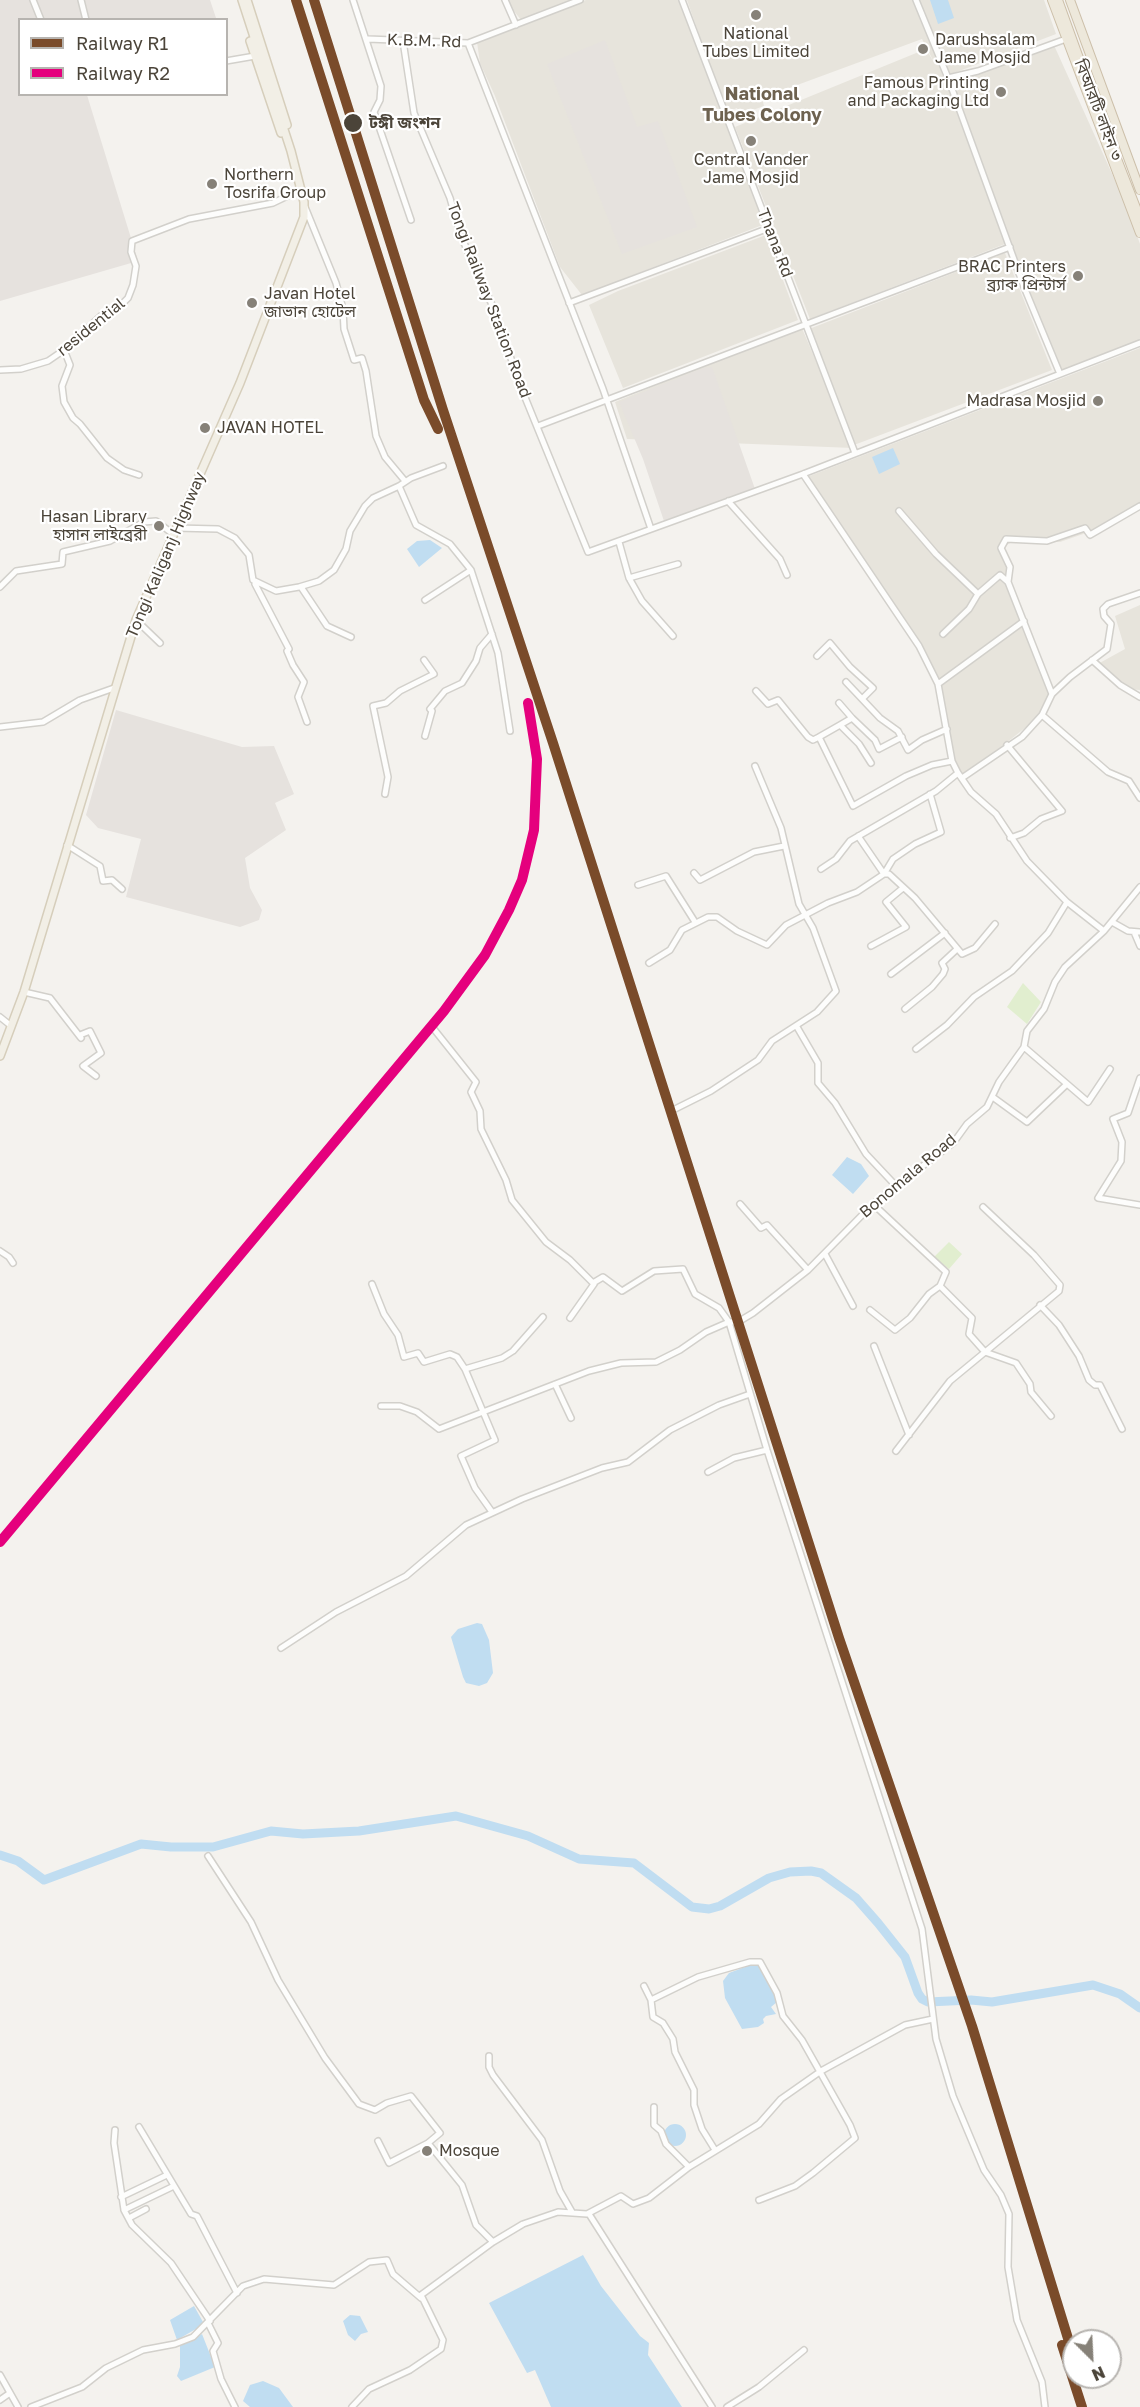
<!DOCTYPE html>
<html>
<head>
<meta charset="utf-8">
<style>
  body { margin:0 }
  #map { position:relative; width:1140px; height:2407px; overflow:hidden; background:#f4f2ee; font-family:"Golos Text",sans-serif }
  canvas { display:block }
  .legend { position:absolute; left:18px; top:18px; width:210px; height:78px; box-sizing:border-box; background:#fff; border:2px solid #b7b4b0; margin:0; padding:8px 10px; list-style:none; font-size:18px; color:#4b4439 }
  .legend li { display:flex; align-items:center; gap:12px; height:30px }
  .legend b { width:30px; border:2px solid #b7b4b0 }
  .north { position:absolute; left:1062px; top:2329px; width:60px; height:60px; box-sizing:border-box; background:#fff; border:2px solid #b7b4b0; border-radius:50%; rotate:156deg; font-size:16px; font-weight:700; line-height:24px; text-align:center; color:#4b4439 }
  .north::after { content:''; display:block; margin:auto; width:21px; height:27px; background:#868178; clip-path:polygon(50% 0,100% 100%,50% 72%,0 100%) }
</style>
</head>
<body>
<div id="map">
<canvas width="1140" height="2407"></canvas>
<ul class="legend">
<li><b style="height:8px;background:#7a4b2a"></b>Railway R1</li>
<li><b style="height:8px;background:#e5007d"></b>Railway R2</li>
</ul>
<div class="north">N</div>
</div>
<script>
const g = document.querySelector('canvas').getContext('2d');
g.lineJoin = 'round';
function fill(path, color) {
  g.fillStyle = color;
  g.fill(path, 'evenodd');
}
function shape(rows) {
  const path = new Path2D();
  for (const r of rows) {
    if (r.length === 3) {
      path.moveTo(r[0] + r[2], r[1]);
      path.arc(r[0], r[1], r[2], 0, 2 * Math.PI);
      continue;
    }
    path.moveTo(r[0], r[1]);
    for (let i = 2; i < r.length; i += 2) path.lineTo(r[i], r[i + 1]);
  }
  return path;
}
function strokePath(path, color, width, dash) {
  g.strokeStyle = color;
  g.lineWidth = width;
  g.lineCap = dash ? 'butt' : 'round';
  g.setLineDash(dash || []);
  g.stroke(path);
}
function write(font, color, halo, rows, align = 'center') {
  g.font = font + ' "Golos Text","Noto Sans Bengali",sans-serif';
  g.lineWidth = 4.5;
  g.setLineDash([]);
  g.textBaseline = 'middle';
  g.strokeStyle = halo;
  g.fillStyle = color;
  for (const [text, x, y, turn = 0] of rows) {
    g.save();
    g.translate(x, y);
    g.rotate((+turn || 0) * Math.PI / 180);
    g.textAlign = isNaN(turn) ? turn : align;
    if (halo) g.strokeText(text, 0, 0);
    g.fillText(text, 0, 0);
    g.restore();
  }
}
const residential = shape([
  [505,0,575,0,522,21],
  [586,0,679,0,765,224,582,295,560,267,495,96,480,63,477,42],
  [687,0,1044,0,1056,34,941,78,946,86,1053,43,1127,207,1140,244,1140,341,1057,374,1005,244,810,319,735,127,926,49,935,64,922,39,762,98,764,106,739,115,737,108,726,112],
  [766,235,798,320,623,388,589,305,618,291],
  [1005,253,1052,370,854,445,809,329],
  [801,326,853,448,627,439,615,402],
  [1140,348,1140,505,1094,535,1086,533,1060,542,1019,539,1004,546,1010,567,1010,584,1050,688,1055,695,1045,712,961,779,952,763,940,697,922,653,807,477],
  [1140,605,1140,690,1128,689,1096,665,1125,649,1115,616]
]);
const industrial = shape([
  [0,0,210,0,216,18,20,20,20,94,87,95,138,261,0,301],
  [605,40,637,127,658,121,697,227,622,254,547,64],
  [712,367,755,489,665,524,643,459,619,402,703,368],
  [116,710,242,747,274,746,294,794,275,803,286,830,245,858,250,888,262,910,259,920,240,927,126,897,141,839,98,828,86,815]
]);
const green = shape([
  [1023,983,1041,1002,1027,1024,1007,1007],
  [949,1242,962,1254,949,1269,934,1257]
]);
const water = shape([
  [930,0,948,0,954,18,938,24],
  [893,448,900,464,879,474,872,457],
  [430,540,442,548,419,567,407,549,417,541],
  [847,1157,861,1164,869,1176,853,1194,832,1175],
  [477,1623,482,1624,489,1640,493,1673,487,1683,479,1686,466,1683,463,1677,451,1637,458,1629],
  [753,1964,758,1964,763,1969,774,1989,777,2002,771,2007,776,2014,766,2016,763,2019,764,2023,758,2027,742,2029,725,1998,723,1981,729,1973],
  [675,2135,11],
  [583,2255,601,2286,640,2336,649,2343,648,2355,682,2407,551,2407,535,2370,527,2373,489,2303],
  [194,2306,203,2322,201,2326,177,2340,170,2320],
  [350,2315,360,2316,368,2332,361,2334,355,2341,348,2335,343,2321],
  [202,2334,215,2367,181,2381,177,2376,180,2367,180,2346],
  [263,2381,279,2388,293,2407,250,2407,243,2401,250,2385]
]);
const river = shape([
  [0,1855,18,1861,44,1880,141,1844,171,1847,213,1847,271,1831,303,1834,359,1831,456,1816,528,1836,579,1859,634,1863,692,1907,709,1909,720,1906,769,1878,790,1872,811,1871,821,1873,856,1898,878,1923,905,1957,918,1993,922,1999,928,2002,971,2000,992,2002,1093,1985,1120,1994,1140,2008]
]);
const minor = shape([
  [33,0,41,20],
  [81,0,86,20],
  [353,0,381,86,380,100,374,112,411,220],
  [505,0,516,25],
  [682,0,855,453],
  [916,0,948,78],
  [368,39,468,43,580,0],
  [403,41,414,113,450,198,460,234,493,307,522,390,588,552,803,474,1140,343],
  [468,43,603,389,651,529],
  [226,61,255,56],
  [305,207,336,283,343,309,344,329,354,360,362,358,366,371,376,436,385,457,405,481],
  [569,303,769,228],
  [64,350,70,365,62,386,64,402,73,418,80,424,107,458,124,470,139,475],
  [0,370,21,369,48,361,64,350,103,314,119,307,128,298,133,285,136,266,131,252,132,241,189,219,273,203,300,190],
  [1060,374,1024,287,948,78,978,71,1066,39],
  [538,426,1010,247],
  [803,474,919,646,938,684,952,761,958,773,971,792,996,814,1027,861,1067,902,1104,931],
  [399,486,416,525,450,544,471,570,498,653,510,731],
  [728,501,780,559,787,575],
  [899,511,936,554,978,594],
  [176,528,218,529,235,538,249,555,253,580,276,591,299,587,319,581,334,570,346,549,350,531,365,506,373,498,399,486,411,478,443,466],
  [619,542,629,578,642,601,673,636],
  [629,578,678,564],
  [255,584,289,649,287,651,293,665,304,682,298,697,307,722],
  [0,587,16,571,62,564,63,552,110,541,144,522,156,521,173,534],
  [301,587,327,626,351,637],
  [425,600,471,570],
  [136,620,160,643],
  [943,634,969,609,978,594,1000,575,1008,582],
  [817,656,830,643,850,667,873,688,863,698],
  [1092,660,1120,685,1140,697],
  [846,682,880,718,898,731,908,750,922,740,947,729],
  [938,684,1024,621],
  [756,691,768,704,778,700,808,737,813,740,819,737,853,806,906,776,932,765,952,761],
  [1052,694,1008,582,1010,567,1001,548,1006,539,1047,541,1085,528,1090,535,1140,506],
  [839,703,852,718],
  [1042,715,1108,772,1129,781,1140,798],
  [840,725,852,718,875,740,879,749,902,737],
  [0,727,43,722,80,700,114,688],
  [425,736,432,711,430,709,445,691,462,683,476,661,480,648,492,634],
  [819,737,840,725,859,744,871,763],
  [1007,745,1062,811,1041,819,1024,833,1010,838],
  [962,778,1022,737,1042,715,1052,694,1070,677,1107,649,1111,624,1104,616,1103,609,1108,604,1140,593],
  [385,794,388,777,373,706,386,703,400,691,434,674,424,660],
  [930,794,941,832,915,844,893,859,884,874,889,874,915,898,962,954,975,948,995,924],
  [67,845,100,866,103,881,112,880,122,889],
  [821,869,836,859,850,841,936,791,958,773],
  [694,873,700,880,754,852,784,846],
  [638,885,666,876,695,922],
  [1112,922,1128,931,1140,932],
  [1134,932,1140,946],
  [871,946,906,927,886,902,903,888],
  [649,963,670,950,682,930,708,917,717,917,737,931,767,945,786,925,828,903,857,892,884,874,858,836],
  [891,974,945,933],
  [24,992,50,998,81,1038],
  [905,1009,932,987,943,974,945,969,942,963,956,950],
  [0,1017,10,1025],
  [797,1027,818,1063,818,1083,835,1103,866,1154,897,1187],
  [433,1028,476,1082,471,1092,480,1111,481,1129,506,1180,512,1200,546,1242,570,1260,594,1284,570,1318],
  [80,1035,90,1031,101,1053,83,1066,96,1076],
  [1024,1047,1088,1102,1110,1069],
  [916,1049,947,1025,974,997,1012,971,1048,933,1067,902],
  [1140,1078,1128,1113,1113,1119,1122,1142,1121,1161,1098,1198,1140,1205],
  [994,1098,1027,1122,1067,1084],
  [675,1109,711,1091,758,1060,772,1041,817,1012,836,991,813,928,799,904,781,828,755,766],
  [740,1204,761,1228,767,1225,808,1270],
  [873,1204,946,1272,940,1286,972,1318,969,1334,985,1352,1016,1363,1030,1384,1031,1392,1051,1416],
  [0,1251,9,1257,13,1263],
  [825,1254,853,1306],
  [593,1283,603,1277,622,1291,654,1271,683,1269,695,1294,719,1308,729,1322,767,1450,922,1929,936,2039,953,2096,984,2170,1001,2195,1009,2214,1008,2267,1017,2320,1042,2382,1045,2407],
  [372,1284,384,1314,398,1335,404,1357,418,1353,424,1362,450,1354,457,1357,465,1369],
  [1040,1305,1059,1325,1079,1356,1089,1380,1095,1385,1100,1385,1122,1429],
  [870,1310,895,1330,910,1318,929,1294,940,1286],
  [874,1346,909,1435],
  [555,1384,571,1418],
  [381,1406,400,1406,417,1412,439,1429,589,1371,621,1363,656,1362,680,1350,706,1332,729,1322,738,1322,753,1313,808,1270,873,1204,954,1142,967,1124,987,1107,999,1082,1024,1047,1027,1031,1044,1009,1055,982,1065,967,1104,931,1140,887],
  [896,1451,950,1381,1059,1291,1060,1285,1034,1255,983,1207],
  [708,1472,734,1458,767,1450],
  [492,1512,475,1488,461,1456,495,1440,465,1369,502,1358,513,1351,543,1317],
  [281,1648,336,1612,406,1576,466,1525,522,1499,602,1468,628,1462,670,1430,719,1405,750,1394],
  [208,1856,251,1922,278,1980,325,2058,359,2104,375,2110,387,2103,411,2096,440,2133,428,2143,462,2185,476,2225,493,2242],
  [644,1986,651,2000,653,2017,663,2023,673,2039,675,2052,694,2090,694,2105,702,2129,715,2150],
  [651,2000,698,1977,750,1962,760,1962,777,1993,783,2016,802,2040,850,2125,855,2138,813,2173,795,2186,759,2200],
  [489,2056,489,2067,493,2075,542,2140,560,2191,572,2212],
  [654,2107,654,2125,661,2131,666,2144,689,2167],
  [139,2127,191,2214,197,2216,237,2293],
  [115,2130,114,2143,124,2210,132,2225,171,2263,210,2321],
  [378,2141,389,2163,428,2143],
  [121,2197,167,2175],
  [124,2210,174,2186],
  [589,2214,712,2407],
  [129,2218,146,2209],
  [208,2323,218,2343,213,2351,221,2379,235,2407],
  [0,2375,18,2407],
  [0,2400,10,2393],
  [31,2407,82,2387,106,2368,143,2350,175,2344,193,2337,243,2286,264,2279,334,2285,369,2262,387,2260,393,2274,421,2298],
  [352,2407,369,2389,410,2370,441,2349,443,2340,421,2295,493,2242,523,2224,558,2212,587,2214,621,2196,633,2204,649,2198,689,2167,759,2124,781,2099,821,2071,905,2025,933,2019],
  [727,2407,759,2387,804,2350]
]);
const major = shape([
  [247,0,287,125],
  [250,41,281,133],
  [0,1056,24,992,136,620,240,383,304,217,304,202,291,151,242,0]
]);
const highway = shape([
  [1052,0,1140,233],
  [1058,0,1088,83],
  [1070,0,1140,190],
  [1094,100,1140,218]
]);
const rail1 = shape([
  [296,0,424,400,438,429],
  [314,0,443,410,553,743,839,1638,972,2026,1074,2358],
  [1062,2345,1082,2407]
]);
const rail2 = shape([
  [0,1542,444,1011,485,955,509,910,522,880,534,830,537,759,528,703]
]);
const markers = [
  [756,15,6,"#868178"],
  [923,49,6,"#868178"],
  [1001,92,6,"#868178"],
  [353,123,10,"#4b4439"],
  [751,141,6,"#868178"],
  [212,184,6,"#868178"],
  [1078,276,6,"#868178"],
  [252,303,6,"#868178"],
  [1098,401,6,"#868178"],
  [205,428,6,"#868178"],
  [159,526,6,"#868178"],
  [427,2151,6,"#868178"]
];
const poiNames = [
  ["National",756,34,"center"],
  ["Tubes Limited",756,52,"center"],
  ["Darushsalam",935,40],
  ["Jame Mosjid",935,58],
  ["Famous Printing",989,83,"right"],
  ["and Packaging Ltd",989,101,"right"],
  ["Central Vander",751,160,"center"],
  ["Jame Mosjid",751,178,"center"],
  ["Northern",224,175],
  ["Tosrifa Group",224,193],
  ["BRAC Printers",1066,267,"right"],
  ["ব্র্যাক প্রিন্টার্স",1066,285,"right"],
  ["Javan Hotel",264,294],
  ["জাভান হোটেল",264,312],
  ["Madrasa Mosjid",1086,401,"right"],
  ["JAVAN HOTEL",217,428],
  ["Hasan Library",147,517,"right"],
  ["হাসান লাইব্রেরী",147,535,"right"],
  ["Mosque",439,2151]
];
const streetNames = [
  ["K.B.M. Rd",424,41,2],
  ["বিআরটি লাইন ৩",1098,110,69],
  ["Thana Rd",775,243,69],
  ["Tongi Railway Station Road",489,300,69],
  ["residential",91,327,-39],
  ["Tongi Kaliganj Highway",166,555,-67],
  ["Bonomala Road",908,1176,-40]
];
const stopNames = [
  ["টঙ্গী জংশন",369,123]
];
const neighbourhoodNames = [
  ["National",762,94],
  ["Tubes Colony",762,115]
];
fill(residential, '#e7e4dc');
fill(industrial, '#e6e2de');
fill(green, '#e1eecf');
fill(water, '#c0ddf1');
strokePath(river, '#c0ddf1', 9);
strokePath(minor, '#d2d0cb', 8);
strokePath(major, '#d6cebb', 10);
strokePath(highway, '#ccbfa9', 10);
strokePath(minor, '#fdfdfc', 5);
strokePath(major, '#f2efe6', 7);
strokePath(highway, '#ede8db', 8);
strokePath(rail1, '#7a4b2a', 10);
strokePath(rail2, '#e5007d', 10);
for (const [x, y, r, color] of markers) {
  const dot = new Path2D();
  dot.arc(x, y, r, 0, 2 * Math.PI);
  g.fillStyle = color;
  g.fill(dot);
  strokePath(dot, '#fff', 2);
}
write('16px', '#4b4439', '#fff', poiNames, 'left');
write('16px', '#4b4439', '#fff', streetNames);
write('bold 16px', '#4b4439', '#fff', stopNames, 'left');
write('bold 18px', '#6e6250', '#fff', neighbourhoodNames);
</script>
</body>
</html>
